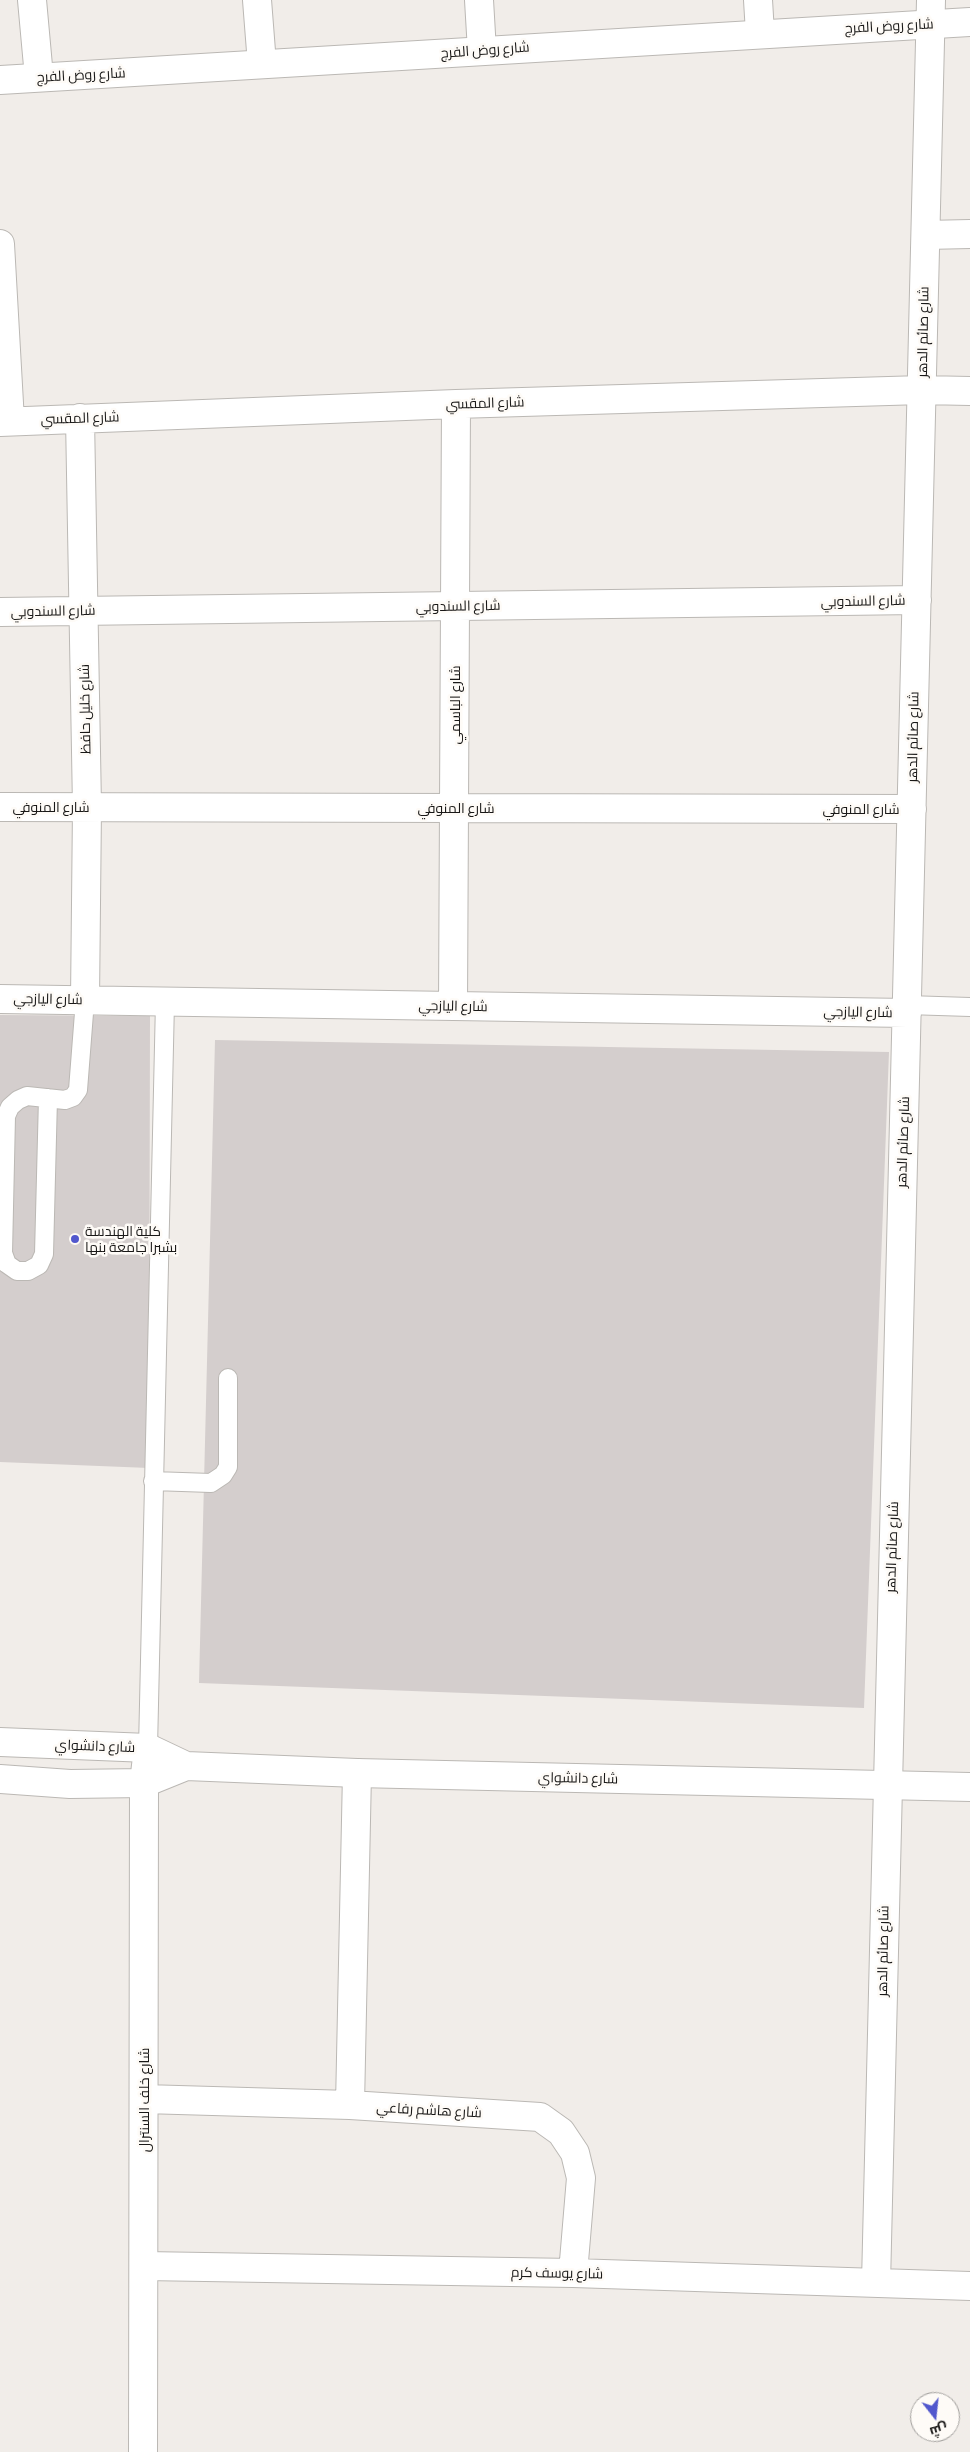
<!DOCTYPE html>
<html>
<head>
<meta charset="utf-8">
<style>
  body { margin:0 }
  #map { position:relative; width:970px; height:2452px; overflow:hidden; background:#f1ede9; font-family:Commissioner,Cairo,sans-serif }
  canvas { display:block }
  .north { position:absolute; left:910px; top:2392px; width:50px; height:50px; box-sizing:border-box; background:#fefbf7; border:1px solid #a2a09d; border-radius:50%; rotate:164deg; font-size:14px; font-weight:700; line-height:20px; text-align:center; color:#191817 }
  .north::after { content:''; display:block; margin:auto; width:18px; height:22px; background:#5157cd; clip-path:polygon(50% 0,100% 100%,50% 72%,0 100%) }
</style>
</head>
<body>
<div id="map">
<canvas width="970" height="2452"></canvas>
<div class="north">ش</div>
</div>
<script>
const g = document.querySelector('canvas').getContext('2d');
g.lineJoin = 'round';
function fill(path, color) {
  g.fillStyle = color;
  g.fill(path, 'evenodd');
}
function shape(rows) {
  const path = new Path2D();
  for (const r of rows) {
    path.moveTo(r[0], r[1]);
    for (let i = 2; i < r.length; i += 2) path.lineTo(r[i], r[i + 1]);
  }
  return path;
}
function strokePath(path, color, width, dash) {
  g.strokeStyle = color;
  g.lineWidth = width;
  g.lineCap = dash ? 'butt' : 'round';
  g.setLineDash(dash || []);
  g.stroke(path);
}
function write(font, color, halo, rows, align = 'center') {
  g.font = font + ' Commissioner,Cairo,sans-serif';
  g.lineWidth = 5;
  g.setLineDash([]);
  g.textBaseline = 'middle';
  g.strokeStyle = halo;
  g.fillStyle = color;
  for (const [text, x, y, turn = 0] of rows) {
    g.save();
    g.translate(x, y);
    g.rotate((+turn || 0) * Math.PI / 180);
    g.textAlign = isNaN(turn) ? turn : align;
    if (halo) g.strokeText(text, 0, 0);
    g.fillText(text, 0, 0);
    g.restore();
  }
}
const building = shape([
  [0,1015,150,1016,149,1468,0,1462],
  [215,1040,889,1052,864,1708,199,1683]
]);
const service = shape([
  [907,1005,970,1007],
  [48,1098,44,1254,39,1265,28,1271,17,1271,7,1264,3,1253,6,1116,10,1107,18,1100,27,1096,65,1100,73,1097,78,1090,85,1000],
  [153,1481,211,1483,223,1475,228,1467,228,1378],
  [148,1748,165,1002]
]);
const minor = shape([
  [32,0,39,77],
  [257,0,262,64],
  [479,0,482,51],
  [758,0,760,33],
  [926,235,970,234],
  [0,244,10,421],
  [80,418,87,807,85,1000],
  [0,422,456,404,922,390,970,391],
  [0,612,917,600],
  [0,807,912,809],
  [0,999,907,1013],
  [453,1006,456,404],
  [144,2099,350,2105,540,2117,561,2132,575,2153,581,2178,573,2273],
  [350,2105,357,1773],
  [144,2266,573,2273,970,2286],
  [876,2283,931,0],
  [143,2452,144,1783,148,1748]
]);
const tertiary = shape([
  [0,80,970,22],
  [0,1742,148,1748,186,1766,357,1773,970,1787],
  [0,1779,70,1784,144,1783,186,1766]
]);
const markers = [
  [75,1239,5,"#5157cd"]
];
const streetNames = [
  ["شارع روض الفرج",889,26,-3],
  ["شارع روض الفرج",485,50,-4],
  ["شارع روض الفرج",81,75,-3],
  ["شارع صائم الدهر",923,332,-89],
  ["شارع المقسي",485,403,-2],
  ["شارع المقسي",80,418,-2],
  ["شارع السندوبي",863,601,-1],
  ["شارع السندوبي",458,606,-1],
  ["شارع السندوبي",53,611,-1],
  ["شارع الباسمي",455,705,-90],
  ["شارع خليل حافظ",85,709,-91],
  ["شارع صائم الدهر",913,737,-89],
  ["شارع المنوفي",51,807],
  ["شارع المنوفي",456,808],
  ["شارع المنوفي",861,809],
  ["شارع اليازجي",48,999,1],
  ["شارع اليازجي",453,1006,1],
  ["شارع اليازجي",858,1012,1],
  ["شارع صائم الدهر",903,1142,-88],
  ["شارع صائم الدهر",892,1547,-88],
  ["شارع دانشواي",95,1746,2],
  ["شارع دانشواي",578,1778,1],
  ["شارع صائم الدهر",883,1951,-89],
  ["شارع خلف السنترال",144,2100,-90],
  ["شارع هاشم رفاعي",429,2110,3],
  ["شارع يوسف كرم",557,2273,1]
];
const poiNames = [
  ["كلية الهندسة",85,1231],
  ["بشبرا جامعة بنها",85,1247]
];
fill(building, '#d4cecd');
strokePath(service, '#bbb8b4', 20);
strokePath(minor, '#bbb8b4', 30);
strokePath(tertiary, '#bbb8b4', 30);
strokePath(service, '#fff', 18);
strokePath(minor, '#fff', 28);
strokePath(tertiary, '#fff', 28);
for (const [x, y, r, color] of markers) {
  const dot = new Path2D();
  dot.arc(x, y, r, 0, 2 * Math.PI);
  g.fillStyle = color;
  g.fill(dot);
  strokePath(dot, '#fefbf7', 2);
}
write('14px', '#191817', '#fefbf7', streetNames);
write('14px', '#191817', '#fefbf7', poiNames, 'left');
</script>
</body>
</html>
